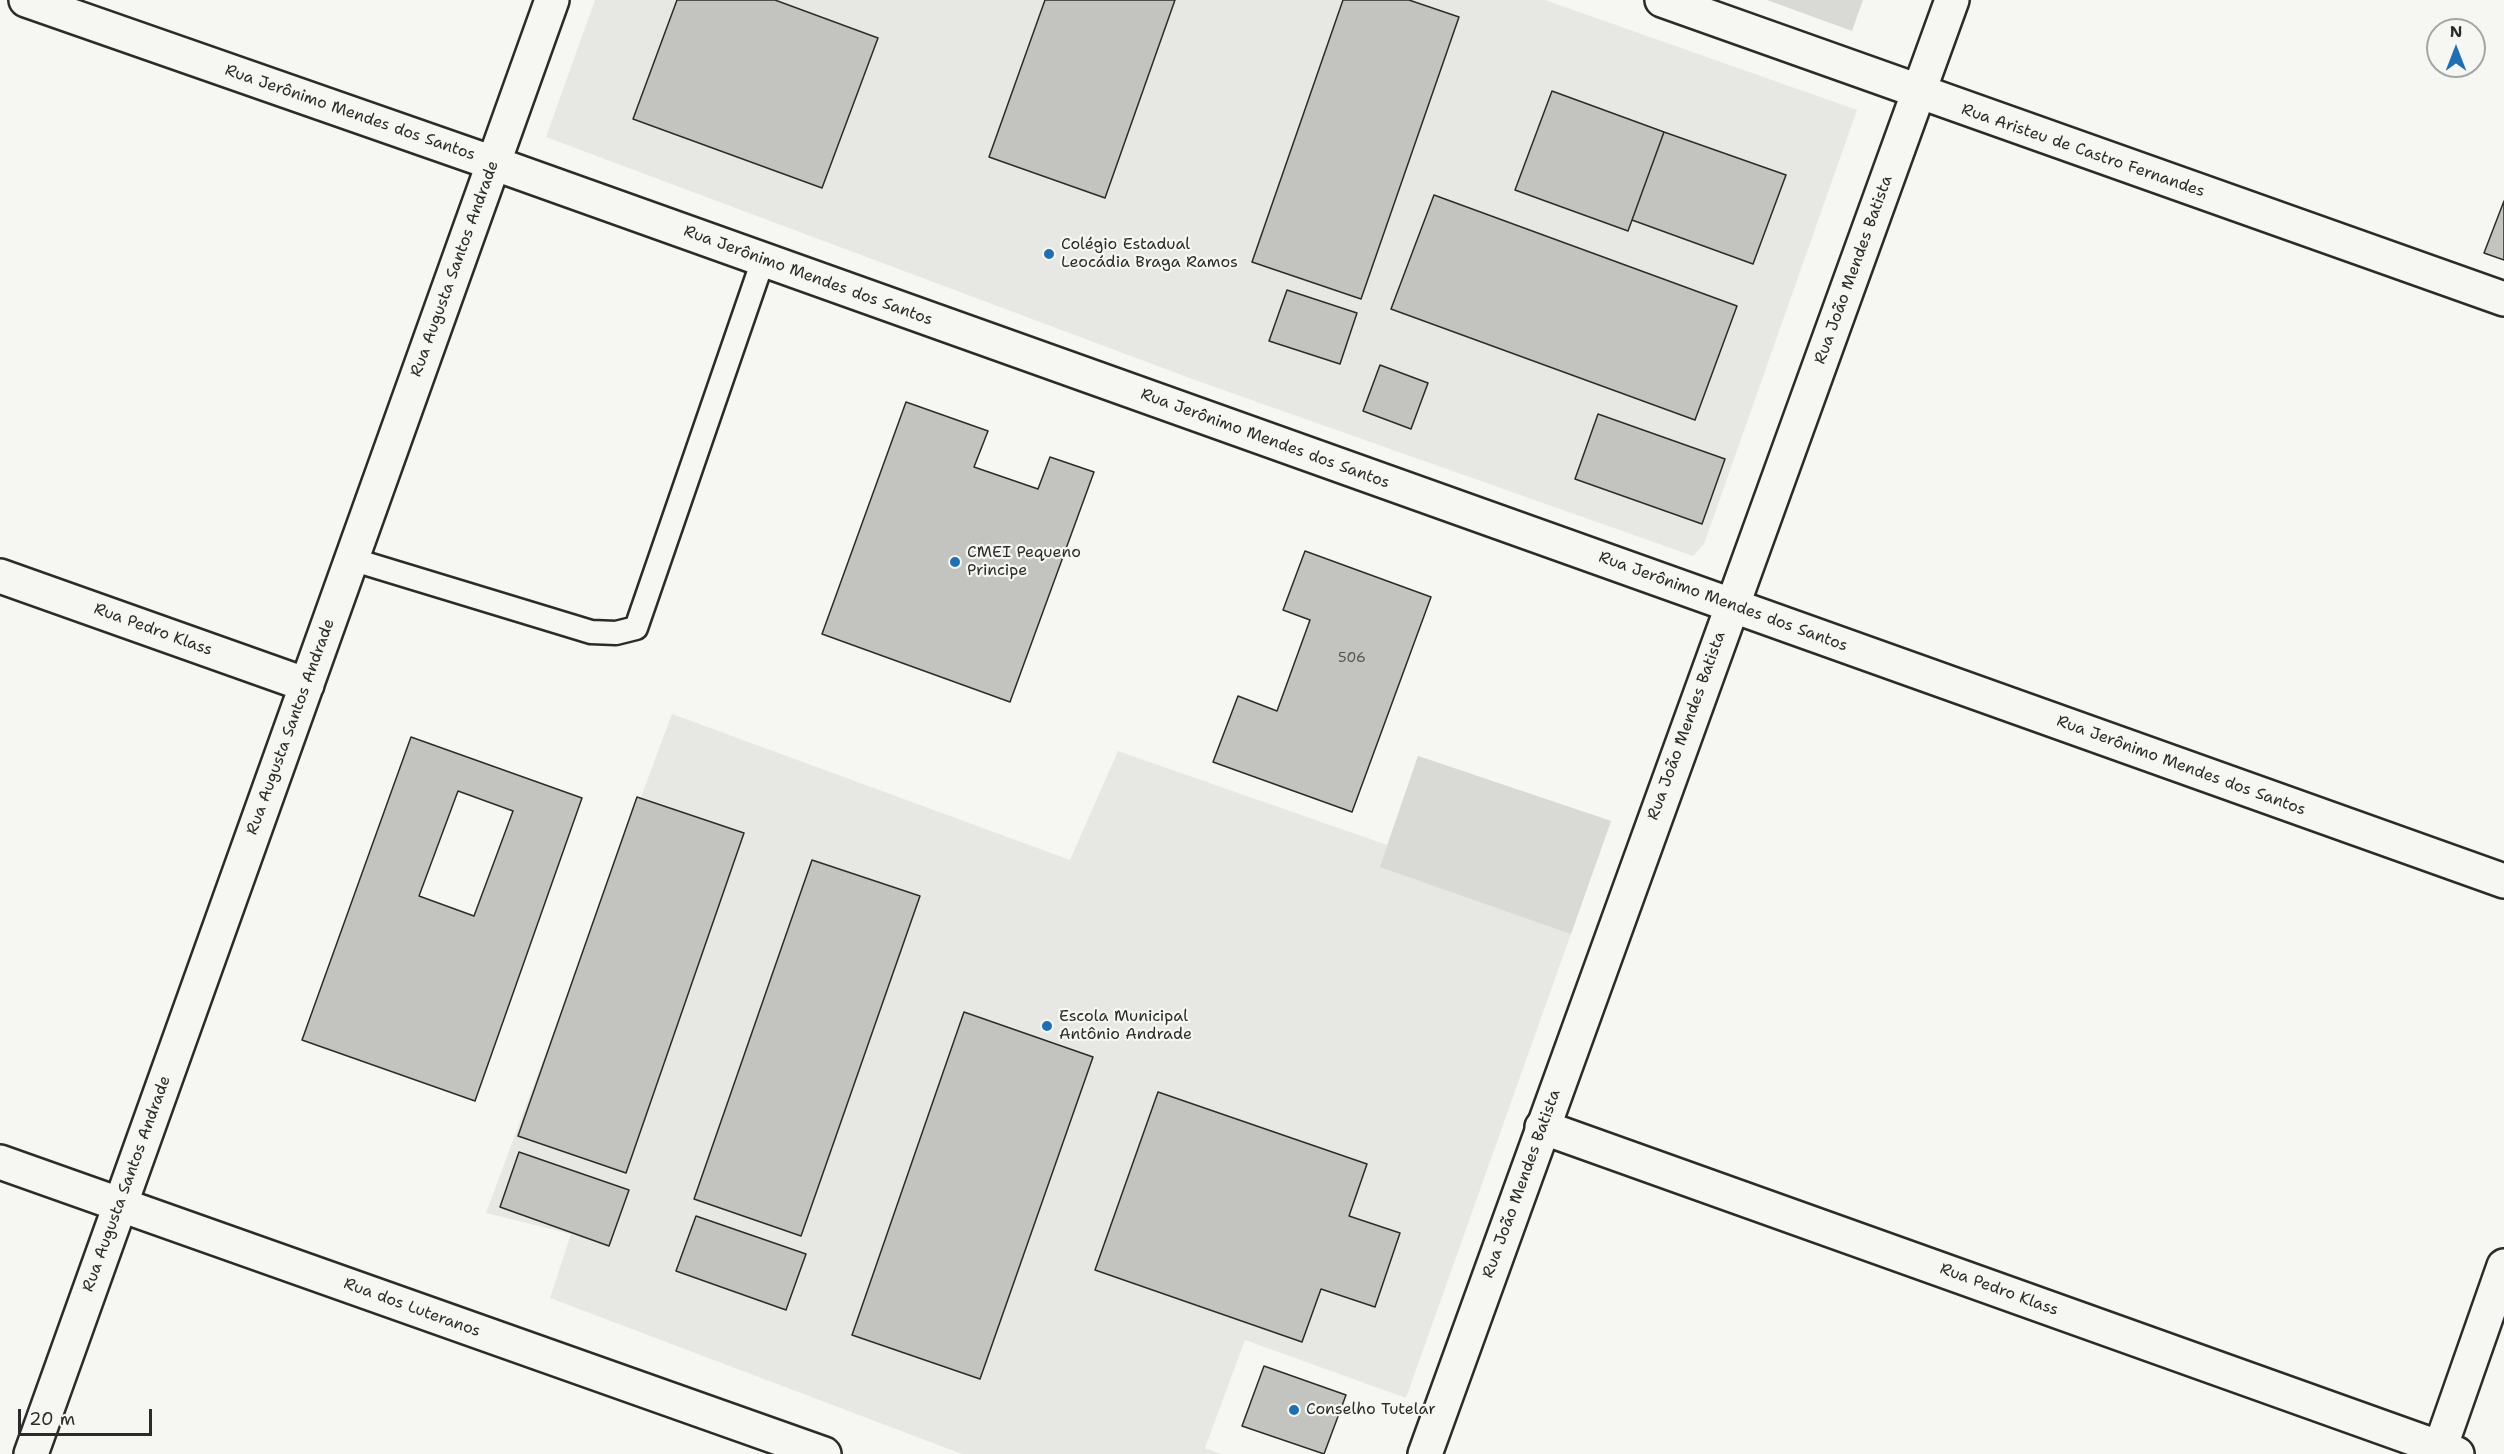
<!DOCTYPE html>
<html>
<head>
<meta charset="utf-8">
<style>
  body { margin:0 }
  #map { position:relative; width:2504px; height:1454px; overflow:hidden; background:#f6f6f2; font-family:"Shantell Sans",sans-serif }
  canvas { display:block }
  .north { position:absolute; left:2426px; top:18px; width:60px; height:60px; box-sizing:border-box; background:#f6f6f2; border:2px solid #a5a5a2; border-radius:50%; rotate:0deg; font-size:16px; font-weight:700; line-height:24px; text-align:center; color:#2b2b2b }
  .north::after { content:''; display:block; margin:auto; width:21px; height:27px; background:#1f6fb2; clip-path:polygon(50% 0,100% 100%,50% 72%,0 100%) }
  .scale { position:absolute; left:18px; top:1409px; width:134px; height:27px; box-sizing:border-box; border:3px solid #2b2b2b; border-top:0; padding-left:8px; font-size:18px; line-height:21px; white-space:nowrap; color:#2b2b2b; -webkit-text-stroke:4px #f6f6f2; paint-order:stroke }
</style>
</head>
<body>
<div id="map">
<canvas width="2504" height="1454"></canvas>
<div class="north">N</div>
<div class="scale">20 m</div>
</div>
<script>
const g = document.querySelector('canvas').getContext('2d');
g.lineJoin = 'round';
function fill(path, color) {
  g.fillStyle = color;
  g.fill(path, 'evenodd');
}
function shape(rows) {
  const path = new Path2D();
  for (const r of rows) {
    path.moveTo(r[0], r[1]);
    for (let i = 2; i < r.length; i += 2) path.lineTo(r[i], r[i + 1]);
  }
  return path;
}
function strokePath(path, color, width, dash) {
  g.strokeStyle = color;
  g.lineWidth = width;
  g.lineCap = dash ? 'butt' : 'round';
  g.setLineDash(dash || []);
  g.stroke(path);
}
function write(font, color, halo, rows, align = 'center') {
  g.font = font + ' "Shantell Sans",sans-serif';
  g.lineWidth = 4.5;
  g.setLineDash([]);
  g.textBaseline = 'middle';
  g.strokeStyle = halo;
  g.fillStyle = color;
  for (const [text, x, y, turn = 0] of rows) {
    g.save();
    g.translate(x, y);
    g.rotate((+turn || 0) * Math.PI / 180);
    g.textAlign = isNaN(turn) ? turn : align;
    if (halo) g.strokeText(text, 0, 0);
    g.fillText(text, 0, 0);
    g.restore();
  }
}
const built = shape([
  [595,0,1545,0,1857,110,1704,544,1693,556,1195,380,546,137],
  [672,714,1070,860,1118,751,1387,845,1418,756,1611,821,1406,1398,1245,1340,1205,1448,1221,1454,962,1454,550,1298,571,1234,486,1213]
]);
const green = shape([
  [1767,0,1863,0,1852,31],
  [1418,756,1611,821,1571,934,1380,867]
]);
const building = shape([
  [677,0,775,0,878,38,822,188,633,119,677,0],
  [1045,0,1175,0,1105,198,989,157,1045,0],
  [1343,0,1409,0,1459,17,1361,299,1252,262,1343,0],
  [1552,91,1664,132,1628,231,1515,190,1552,91],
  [1664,132,1786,175,1753,264,1632,220,1664,132],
  [1434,195,1737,306,1695,420,1391,309,1434,195],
  [2504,201,2504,260,2484,253,2504,201],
  [1287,290,1357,313,1340,364,1269,341,1287,290],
  [1380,365,1428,383,1411,429,1363,411,1380,365],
  [906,402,988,431,974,467,1038,489,1050,457,1094,472,1010,702,822,634,906,402],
  [1598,414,1725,459,1702,524,1575,479,1598,414],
  [1305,551,1431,597,1352,812,1213,762,1238,696,1277,711,1310,620,1283,610,1305,551],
  [411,737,582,798,475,1101,302,1040,411,737],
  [458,791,513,811,474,916,419,896,458,791],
  [637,797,744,833,626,1173,518,1136,637,797],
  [812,860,920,896,801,1236,694,1199,812,860],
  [964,1012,1093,1057,980,1379,852,1335,964,1012],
  [1158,1092,1367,1164,1349,1216,1400,1233,1375,1307,1321,1289,1302,1342,1095,1270,1158,1092],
  [519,1152,629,1190,609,1246,500,1207,519,1152],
  [696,1216,806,1254,786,1310,676,1271,696,1216],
  [1264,1366,1346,1395,1324,1454,1242,1426,1264,1366]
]);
const lane = shape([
  [351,559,591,632,616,633,636,628,763,260]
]);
const street = shape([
  [26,0,493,163,2504,881],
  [1662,0,2504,299],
  [0,576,307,685],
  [1542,1127,2457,1454],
  [0,1162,824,1454],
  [31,1454,552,0],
  [2438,1454,2504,1266]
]);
const secondary = shape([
  [1425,1454,1952,0]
]);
const markers = [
  [1049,254,6,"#1f6fb2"],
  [955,562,6,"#1f6fb2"],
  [1047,1026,6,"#1f6fb2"],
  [1294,1410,6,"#1f6fb2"]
];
const numberNames = [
  ["506",1352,658]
];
const streetNames = [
  ["Rua Jerônimo Mendes dos Santos",350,113,19],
  ["Rua Aristeu de Castro Fernandes",2083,151,19],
  ["Rua Augusta Santos Andrade",455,269,-70],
  ["Rua João Mendes Batista",1854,270,-70],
  ["Rua Jerônimo Mendes dos Santos",808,276,20],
  ["Rua Jerônimo Mendes dos Santos",1265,439,20],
  ["Rua Jerônimo Mendes dos Santos",1723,602,20],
  ["Rua Pedro Klass",153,630,20],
  ["Rua João Mendes Batista",1687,726,-70],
  ["Rua Augusta Santos Andrade",291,727,-70],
  ["Rua Jerônimo Mendes dos Santos",2181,766,20],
  ["Rua Augusta Santos Andrade",127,1184,-70],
  ["Rua João Mendes Batista",1522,1184,-70],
  ["Rua Pedro Klass",1999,1290,20],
  ["Rua dos Luteranos",412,1308,20]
];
const poiNames = [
  ["Colégio Estadual",1061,245],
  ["Leocádia Braga Ramos",1061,263],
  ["CMEI Pequeno",967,553],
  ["Principe",967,571],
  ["Escola Municipal",1059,1017],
  ["Antônio Andrade",1059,1035],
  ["Conselho Tutelar",1306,1410]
];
fill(built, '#e7e7e3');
fill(green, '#d9d9d5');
fill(building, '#c3c3c0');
strokePath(building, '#2b2b2b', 1.5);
strokePath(lane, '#2b2b2b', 27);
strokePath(street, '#2b2b2b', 38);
strokePath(secondary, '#2b2b2b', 38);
strokePath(lane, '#f6f6f2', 22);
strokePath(street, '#f6f6f2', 33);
strokePath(secondary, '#f6f6f2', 33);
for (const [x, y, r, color] of markers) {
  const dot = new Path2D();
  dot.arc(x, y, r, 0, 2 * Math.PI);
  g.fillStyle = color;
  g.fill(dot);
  strokePath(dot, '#f6f6f2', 2);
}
write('14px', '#515150', null, numberNames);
write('16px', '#2b2b2b', '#f6f6f2', streetNames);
write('16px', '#2b2b2b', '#f6f6f2', poiNames, 'left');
</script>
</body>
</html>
